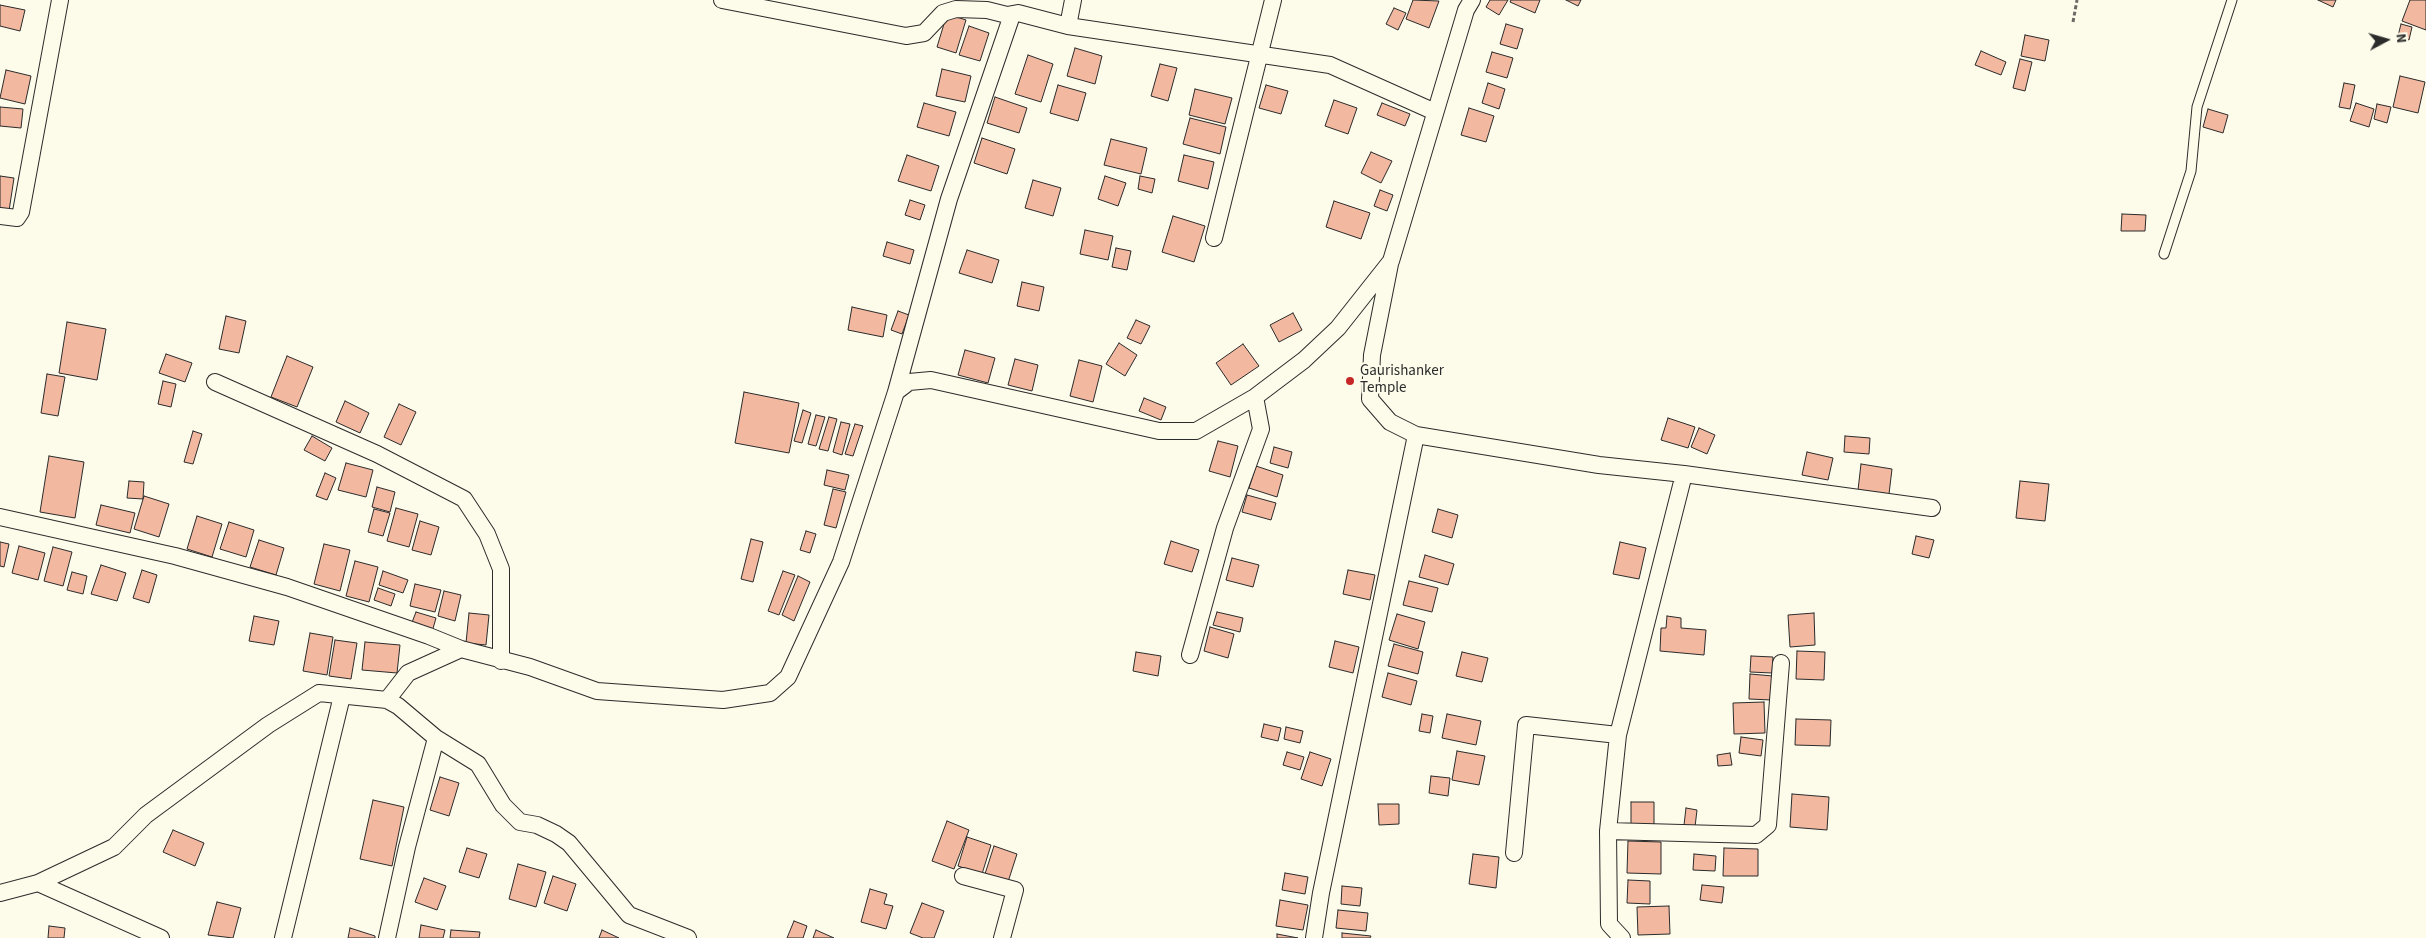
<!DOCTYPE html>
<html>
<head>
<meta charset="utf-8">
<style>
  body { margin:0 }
  #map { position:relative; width:2426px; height:938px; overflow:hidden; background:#fdfbea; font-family:"Source Sans 3",sans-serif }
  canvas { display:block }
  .north { position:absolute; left:2361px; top:15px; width:50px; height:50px; -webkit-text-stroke:4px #fdfbea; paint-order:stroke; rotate:84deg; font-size:14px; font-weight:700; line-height:20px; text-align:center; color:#2b2b2b }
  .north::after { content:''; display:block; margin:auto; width:18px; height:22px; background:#2b2b2b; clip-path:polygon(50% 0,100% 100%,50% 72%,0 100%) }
</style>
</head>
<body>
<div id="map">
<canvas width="2426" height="938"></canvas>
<div class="north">N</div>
</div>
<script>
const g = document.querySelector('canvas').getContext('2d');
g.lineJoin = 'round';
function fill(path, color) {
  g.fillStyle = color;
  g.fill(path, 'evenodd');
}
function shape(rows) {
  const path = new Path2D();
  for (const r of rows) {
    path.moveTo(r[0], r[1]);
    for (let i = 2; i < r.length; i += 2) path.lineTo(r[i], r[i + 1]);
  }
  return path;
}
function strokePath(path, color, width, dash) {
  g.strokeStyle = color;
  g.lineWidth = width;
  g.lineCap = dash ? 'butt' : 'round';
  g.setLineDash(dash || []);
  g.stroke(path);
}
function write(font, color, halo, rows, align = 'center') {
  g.font = font + ' "Source Sans 3",sans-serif';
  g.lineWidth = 4;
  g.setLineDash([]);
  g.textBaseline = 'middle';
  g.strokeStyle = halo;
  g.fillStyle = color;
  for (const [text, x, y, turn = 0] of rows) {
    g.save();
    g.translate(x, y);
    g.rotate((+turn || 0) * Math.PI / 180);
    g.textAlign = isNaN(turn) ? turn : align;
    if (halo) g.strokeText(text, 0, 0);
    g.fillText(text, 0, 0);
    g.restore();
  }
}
const building = shape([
  [1413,0,1439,1,1429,28,1406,19,1413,0],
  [1490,0,1508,0,1499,15,1486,7,1490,0],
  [1511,0,1540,0,1535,13,1510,2,1511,0],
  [1566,0,1581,0,1578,6,1566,0],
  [2318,0,2336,0,2333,7,2318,0],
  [2410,0,2426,0,2426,30,2402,21,2410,0],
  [0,5,25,10,20,31,0,26,0,5],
  [1394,8,1406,13,1398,30,1386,24,1394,8],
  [947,14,966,20,956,53,937,47,947,14],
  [1506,24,1523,29,1517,49,1500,44,1506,24],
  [2401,24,2412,27,2409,40,2398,36,2401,24],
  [969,26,989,33,980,61,959,55,969,26],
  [2025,35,2049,40,2045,61,2021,56,2025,35],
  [1075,48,1102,56,1095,84,1067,76,1075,48],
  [1981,51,2006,62,2001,75,1975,65,1981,51],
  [1492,52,1513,58,1507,78,1486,72,1492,52],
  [1028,55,1053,64,1041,102,1015,94,1028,55],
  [2020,59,2032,62,2025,91,2013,88,2020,59],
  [1160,64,1177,68,1168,101,1151,96,1160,64],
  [942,69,971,76,965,102,936,96,942,69],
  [6,70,31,76,25,104,0,98,6,70],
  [2400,76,2425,82,2418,113,2393,107,2400,76],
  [1488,83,1505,89,1499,109,1482,103,1488,83],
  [2344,83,2355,85,2350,109,2339,107,2344,83],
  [1058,85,1086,93,1078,121,1050,113,1058,85],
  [1266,85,1288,91,1281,114,1259,108,1266,85],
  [1195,89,1232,98,1225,124,1189,115,1195,89],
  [995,97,1027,108,1019,133,987,123,995,97],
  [1334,100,1357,108,1348,134,1325,126,1334,100],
  [924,103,956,112,949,136,917,127,924,103],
  [1382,103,1410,114,1405,126,1377,115,1382,103],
  [2356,103,2374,109,2369,127,2350,121,2356,103],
  [2377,104,2391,107,2387,123,2374,119,2377,104],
  [0,107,23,109,21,128,0,126,0,107],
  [1469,108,1494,116,1486,142,1461,135,1469,108],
  [2208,109,2228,115,2223,133,2203,127,2208,109],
  [1190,118,1226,127,1220,154,1183,144,1190,118],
  [982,138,1015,149,1007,174,974,163,982,138],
  [1111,139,1147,148,1141,174,1104,165,1111,139],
  [1371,152,1392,161,1381,183,1361,173,1371,152],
  [907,155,939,166,931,191,898,181,907,155],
  [1184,155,1214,162,1208,189,1178,181,1184,155],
  [0,176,14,178,9,211,0,210,0,176],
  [1105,176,1126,183,1118,206,1098,199,1105,176],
  [1140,176,1155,179,1152,193,1138,189,1140,176],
  [1033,180,1061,188,1053,216,1025,208,1033,180],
  [1380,190,1393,195,1387,211,1374,206,1380,190],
  [910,200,925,205,920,220,905,215,910,200],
  [1334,201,1370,213,1361,239,1326,227,1334,201],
  [2122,214,2146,215,2145,231,2121,231,2122,214],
  [1173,216,1205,226,1194,262,1162,252,1173,216],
  [1085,230,1113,236,1108,260,1080,254,1085,230],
  [887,242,914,250,910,264,883,256,887,242],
  [1116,248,1131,251,1127,270,1112,267,1116,248],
  [967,250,999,260,992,283,959,273,967,250],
  [1022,282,1044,287,1039,311,1017,306,1022,282],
  [852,307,887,315,883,337,848,330,852,307],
  [898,311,909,315,902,334,891,330,898,311],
  [1293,313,1302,330,1279,342,1270,325,1293,313],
  [226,316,246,321,239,353,219,349,226,316],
  [1136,320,1150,326,1141,344,1127,338,1136,320],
  [67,322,106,329,97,380,59,373,67,322],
  [1119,343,1137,355,1125,376,1106,364,1119,343],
  [1243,344,1259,366,1231,385,1216,363,1243,344],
  [965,350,995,358,988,383,958,375,965,350],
  [166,354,192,363,185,382,159,373,166,354],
  [287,356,313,367,297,407,271,397,287,356],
  [1015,359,1038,365,1032,391,1008,385,1015,359],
  [1079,360,1102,366,1093,402,1070,396,1079,360],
  [47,374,65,377,58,416,41,413,47,374],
  [163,381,176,384,171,407,158,404,163,381],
  [744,392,799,403,789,453,735,443,744,392],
  [1144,398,1166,407,1161,420,1139,411,1144,398],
  [345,401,369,413,360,433,336,422,345,401],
  [399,404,416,412,401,445,384,437,399,404],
  [803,410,811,413,802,443,794,441,803,410],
  [816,415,825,417,816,446,808,444,816,415],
  [829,417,837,419,828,451,819,449,829,417],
  [1668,418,1695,427,1688,448,1661,440,1668,418],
  [841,422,850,424,842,455,833,452,841,422],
  [855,424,863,426,853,456,845,454,855,424],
  [1699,428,1715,435,1707,454,1691,447,1699,428],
  [193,431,202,434,193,464,184,462,193,431],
  [312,436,332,448,325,461,304,450,312,436],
  [1845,436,1870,438,1869,454,1844,452,1845,436],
  [1218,441,1238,446,1230,477,1209,471,1218,441],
  [1274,447,1292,452,1288,468,1270,463,1274,447],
  [1807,452,1833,458,1828,480,1802,475,1807,452],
  [49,456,84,462,75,518,40,512,49,456],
  [346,463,373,470,366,497,338,490,346,463],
  [1861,464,1892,469,1889,494,1858,490,1861,464],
  [1256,466,1283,475,1277,497,1249,488,1256,466],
  [827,470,849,475,845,490,824,485,827,470],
  [325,473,336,478,327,500,316,496,325,473],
  [129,481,144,482,143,499,127,498,129,481],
  [2020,481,2049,484,2045,521,2016,518,2020,481],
  [377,487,395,492,390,512,372,507,377,487],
  [833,489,846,492,836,528,824,525,833,489],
  [1247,495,1276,503,1271,520,1242,512,1247,495],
  [144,496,169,504,159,537,134,529,144,496],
  [101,505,135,513,130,533,96,525,101,505],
  [396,508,418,514,409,547,387,541,396,508],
  [374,509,390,513,383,536,368,532,374,509],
  [1438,509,1458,515,1452,538,1432,532,1438,509],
  [197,516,222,524,212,557,187,549,197,516],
  [420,521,439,527,431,555,412,550,420,521],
  [229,522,254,530,246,557,220,549,229,522],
  [806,531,816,534,810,553,800,550,806,531],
  [1916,536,1934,540,1929,558,1912,554,1916,536],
  [751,539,763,542,753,582,741,579,751,539],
  [259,540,284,548,276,575,250,567,259,540],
  [1171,541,1199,550,1192,572,1164,564,1171,541],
  [0,542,9,544,4,567,0,566,0,542],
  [1620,542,1646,548,1639,579,1613,574,1620,542],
  [324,544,350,550,340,591,314,584,324,544],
  [19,546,45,553,38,580,12,573,19,546],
  [53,547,72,552,63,586,44,581,53,547],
  [1425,555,1454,564,1448,585,1419,577,1425,555],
  [1232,558,1259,565,1253,587,1226,580,1232,558],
  [355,561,378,567,369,602,346,596,355,561],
  [101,565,126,573,117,601,91,594,101,565],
  [142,570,157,575,149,603,133,598,142,570],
  [1348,570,1375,575,1370,600,1343,594,1348,570],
  [383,571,408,580,403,593,379,585,383,571],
  [783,571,795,575,779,615,768,611,783,571],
  [72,572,87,576,83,594,67,590,72,572],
  [798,576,810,582,794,621,782,615,798,576],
  [1409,581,1438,588,1432,612,1403,605,1409,581],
  [415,584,441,590,435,612,410,606,415,584],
  [378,588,395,594,391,606,374,600,378,588],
  [444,591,461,595,455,621,438,616,444,591],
  [416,612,436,618,432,632,411,625,416,612],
  [1217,612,1243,618,1240,632,1213,625,1217,612],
  [469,613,489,615,486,645,466,643,469,613],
  [1814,613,1815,645,1790,647,1788,615,1814,613],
  [1397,614,1425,622,1418,649,1389,640,1397,614],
  [254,616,279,621,274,645,249,641,254,616],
  [1667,616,1681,618,1681,628,1706,630,1704,655,1660,651,1661,628,1666,628,1667,616],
  [1210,627,1234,634,1228,658,1204,651,1210,627],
  [310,633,333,637,327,675,303,671,310,633],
  [335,640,357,643,351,679,329,676,335,640],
  [1335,641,1359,647,1353,673,1329,667,1335,641],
  [365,642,400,645,397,673,362,670,365,642],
  [1394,644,1423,652,1418,674,1388,666,1394,644],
  [1797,651,1825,652,1824,680,1796,679,1797,651],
  [1136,652,1161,656,1158,676,1133,671,1136,652],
  [1462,652,1488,658,1482,682,1456,676,1462,652],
  [1751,656,1773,657,1772,673,1750,672,1751,656],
  [1388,673,1417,681,1411,705,1382,697,1388,673],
  [1750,674,1773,676,1772,700,1749,699,1750,674],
  [1764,702,1765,733,1734,734,1733,703,1764,702],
  [1422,714,1433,716,1430,733,1419,731,1422,714],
  [1447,714,1481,721,1476,745,1442,738,1447,714],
  [1796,719,1831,720,1830,746,1795,745,1796,719],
  [1264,724,1281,728,1278,741,1261,737,1264,724],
  [1286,727,1303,731,1300,743,1284,739,1286,727],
  [1741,737,1763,740,1761,756,1739,753,1741,737],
  [1457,751,1485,756,1479,785,1452,780,1457,751],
  [1287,752,1304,757,1300,770,1283,765,1287,752],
  [1310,752,1331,759,1322,786,1301,779,1310,752],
  [1730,753,1732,765,1718,766,1717,755,1730,753],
  [1431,776,1450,778,1448,796,1429,793,1431,776],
  [440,777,459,783,449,816,430,810,440,777],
  [1792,794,1829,797,1827,830,1790,827,1792,794],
  [373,800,404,807,392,866,360,859,373,800],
  [1631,802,1654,802,1654,826,1631,825,1631,802],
  [1378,804,1399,804,1399,824,1379,825,1378,804],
  [1686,808,1697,810,1695,827,1684,825,1686,808],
  [947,821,969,830,954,869,932,861,947,821],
  [173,830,204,843,195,866,163,852,173,830],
  [967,837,991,845,982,874,958,866,967,837],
  [1628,841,1661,842,1661,874,1627,873,1628,841],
  [994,846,1017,854,1007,885,984,877,994,846],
  [467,848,487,854,479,878,459,872,467,848],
  [1724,848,1758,849,1758,876,1723,876,1724,848],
  [1473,854,1499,857,1496,888,1469,884,1473,854],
  [1694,854,1716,856,1715,871,1693,870,1694,854],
  [518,864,546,872,536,907,509,899,518,864],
  [1285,873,1308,877,1305,894,1282,890,1285,873],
  [553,876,576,884,567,911,544,903,553,876],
  [424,878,446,886,437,910,415,902,424,878],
  [1628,880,1650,881,1650,904,1627,903,1628,880],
  [1702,885,1724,887,1722,903,1700,900,1702,885],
  [1342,886,1362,888,1360,906,1341,904,1342,886],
  [870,889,887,894,884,904,893,906,886,929,861,922,870,889],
  [1280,900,1308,905,1303,930,1276,926,1280,900],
  [217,902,241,908,233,938,208,935,217,902],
  [922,903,944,911,934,938,923,938,910,933,922,903],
  [1669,906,1670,934,1638,935,1637,907,1669,906],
  [1338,910,1368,913,1366,931,1336,928,1338,910],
  [794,921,807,926,803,938,787,938,794,921],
  [421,925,445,930,443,938,419,938,421,925],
  [49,926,65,928,64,938,48,938,49,926],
  [350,928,375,936,375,938,348,938,350,928],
  [451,930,480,932,479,938,450,938,451,930],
  [602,930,619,938,599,938,602,930],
  [816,930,834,938,813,938,816,930],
  [1342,933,1371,936,1370,938,1342,938,1342,933],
  [1277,934,1298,938,1277,938,1277,934]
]);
const path = shape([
  [2073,22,2077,0]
]);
const lane = shape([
  [2164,254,2191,171,2197,107,2232,0]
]);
const street = shape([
  [722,0,906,36,924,33,943,13,956,9,987,10,1007,15,1018,13,1068,26,1330,65,1435,112],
  [1068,26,1073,0],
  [0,216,17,218,21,212,60,0],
  [1214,238,1273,0],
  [215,382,377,454,464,499,487,534,501,569,501,661],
  [896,392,949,199,1012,15],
  [1416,435,1599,465,1684,474,1618,735,1608,831,1609,924,1622,938],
  [1684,474,1932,508],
  [0,517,175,556,287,587,429,636,461,649,530,667,597,691,723,700,770,693,788,677,841,562,896,392,909,382,931,380,1159,431,1196,431,1255,397,1304,360,1338,328,1391,261,1466,10,1472,0],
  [1190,655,1225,528,1261,429,1255,397],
  [436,738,478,764,503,805,520,822,537,825,556,834,569,843,629,915,688,938],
  [1608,831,1756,835,1768,825,1781,663],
  [1514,853,1526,725,1618,735],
  [963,876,1015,890,1002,938],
  [38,883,161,938],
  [0,893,38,883,114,847,146,815,268,725,319,693,387,700],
  [283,938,342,696],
  [387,938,407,847,436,738,398,706,387,700,408,673,461,649],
  [1314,938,1321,893,1416,435,1390,422,1370,399,1372,355,1390,264]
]);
const markers = [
  [1350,381,5,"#c62828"]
];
const poiNames = [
  ["Gaurishanker",1360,372],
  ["Temple",1360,389]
];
fill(building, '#f2b8a0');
strokePath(building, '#2b2b2b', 1);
strokePath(lane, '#2b2b2b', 11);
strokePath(street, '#2b2b2b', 18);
strokePath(path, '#6a6964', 3, [4, 2.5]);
strokePath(lane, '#fdfbea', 9);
strokePath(street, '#fdfbea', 16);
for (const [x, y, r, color] of markers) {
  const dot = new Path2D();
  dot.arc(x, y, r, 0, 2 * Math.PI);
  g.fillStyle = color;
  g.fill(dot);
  strokePath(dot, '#fdfbea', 2);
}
write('15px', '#2b2b2b', '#fdfbea', poiNames, 'left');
</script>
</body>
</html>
